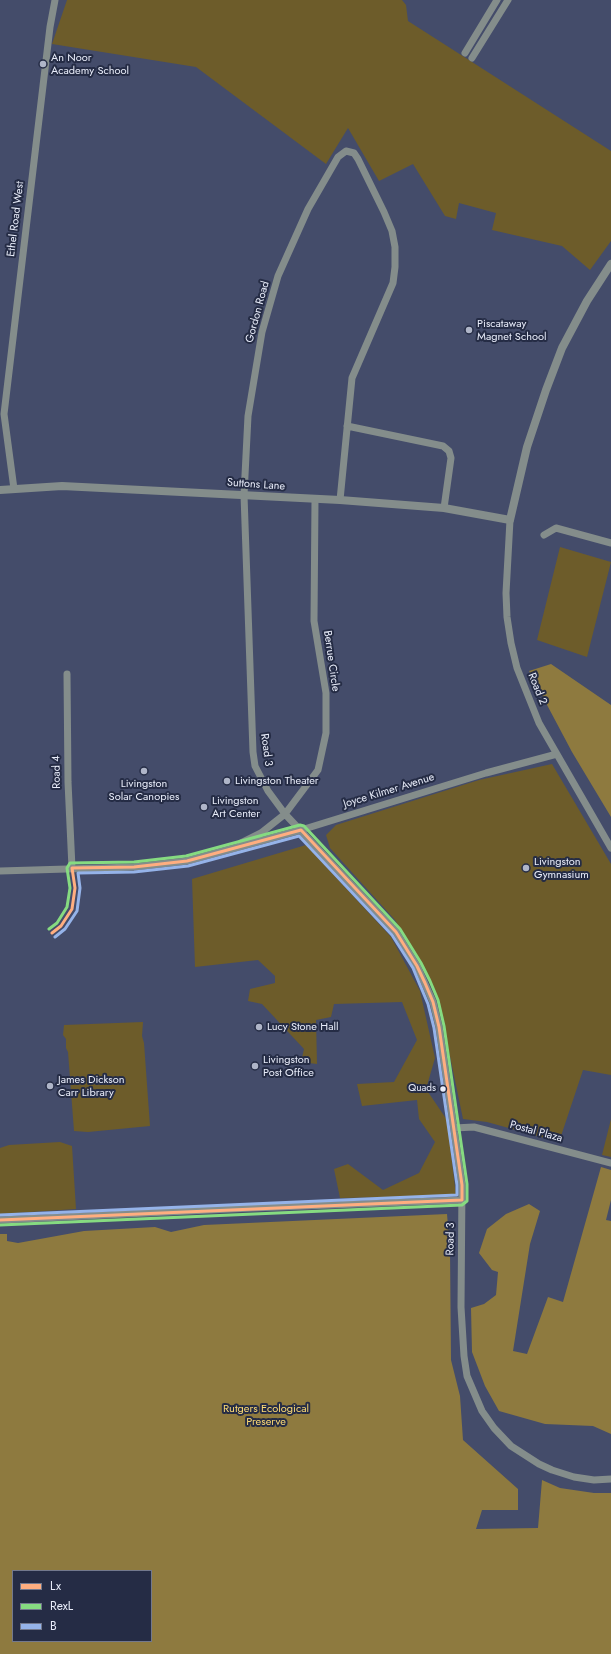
<!DOCTYPE html>
<html>
<head>
<meta charset="utf-8">
<style>
  body { margin:0 }
  #map { position:relative; width:611px; height:1654px; overflow:hidden; background:#444c6a; font-family:Jost,sans-serif }
  canvas { display:block }
  .legend { position:absolute; left:12px; top:1570px; width:140px; height:72px; box-sizing:border-box; background:#252c45; border:1px solid #73798d; margin:0; padding:5px 7px; list-style:none; font-size:12px; color:#e9edfa }
  .legend li { display:flex; align-items:center; gap:8px; height:20px }
  .legend b { width:20px; border:1px solid #73798d }
</style>
</head>
<body>
<div id="map">
<canvas width="611" height="1654"></canvas>
<ul class="legend">
<li><b style="height:5px;background:#ffae80"></b>Lx</li>
<li><b style="height:5px;background:#86db81"></b>RexL</li>
<li><b style="height:5px;background:#95b3e9"></b>B</li>
</ul>
</div>
<script>
const g = document.querySelector('canvas').getContext('2d');
g.lineJoin = 'round';
function fill(path, color) {
  g.fillStyle = color;
  g.fill(path, 'evenodd');
}
function shape(rows) {
  const path = new Path2D();
  for (const r of rows) {
    path.moveTo(r[0], r[1]);
    for (let i = 2; i < r.length; i += 2) path.lineTo(r[i], r[i + 1]);
  }
  return path;
}
function strokePath(path, color, width, dash) {
  g.strokeStyle = color;
  g.lineWidth = width;
  g.lineCap = dash ? 'butt' : 'round';
  g.setLineDash(dash || []);
  g.stroke(path);
}
function write(font, color, halo, rows, align = 'center') {
  g.font = font + ' Jost,sans-serif';
  g.lineWidth = 4;
  g.setLineDash([]);
  g.textBaseline = 'middle';
  g.strokeStyle = halo;
  g.fillStyle = color;
  for (const [text, x, y, turn = 0] of rows) {
    g.save();
    g.translate(x, y);
    g.rotate((+turn || 0) * Math.PI / 180);
    g.textAlign = isNaN(turn) ? turn : align;
    if (halo) g.strokeText(text, 0, 0);
    g.fillText(text, 0, 0);
    g.restore();
  }
}
const green = shape([
  [67,0,402,0,406,5,408,21,611,151,611,241,590,270,562,246,492,230,496,213,459,203,456,219,445,216,413,164,379,181,348,128,326,164,196,67,52,44],
  [560,547,611,562,587,657,537,640],
  [552,764,611,864,611,1075,583,1070,559,1142,487,1122,463,1119,440,1008,422,964,395,920,330,848,326,835,336,825,479,780],
  [306,845,391,937,420,991,435,1058,426,1089,447,1120,456,1196,340,1198,334,1169,348,1164,383,1190,419,1173,435,1142,419,1119,417,1100,362,1106,357,1084,394,1082,417,1040,402,1002,334,1004,331,1017,316,1020,317,1064,301,1062,304,1049,262,1004,248,1001,250,989,275,983,275,976,258,960,195,967,192,879],
  [143,1022,142,1036,144,1043,150,1126,88,1132,74,1131,68,1052,66,1048,66,1039,63,1035,64,1025],
  [611,1119,611,1157,602,1155],
  [60,1142,72,1146,76,1209,0,1214,0,1148,9,1145]
]);
const forest = shape([
  [551,664,611,705,611,817,572,752,529,671],
  [601,1167,611,1170,611,1200,606,1220,611,1221,611,1434,593,1426,545,1424,499,1411,485,1386,472,1352,471,1308,484,1304,496,1295,498,1272,492,1270,479,1253,487,1229,506,1214,529,1204,540,1211,530,1244,513,1351,527,1354,548,1297,563,1302],
  [447,1214,450,1250,451,1360,460,1396,463,1440,518,1489,518,1510,482,1510,476,1529,538,1528,542,1480,560,1488,594,1493,611,1493,611,1654,0,1654,0,1234,7,1234,7,1241,18,1243,84,1231,155,1227,171,1232,204,1225],
  [13,1571,151,1571,151,1641,13,1641]
]);
const minor = shape([
  [465,53,497,0],
  [472,58,508,0],
  [347,426,443,446,449,451,451,458,444,508],
  [14,489,4,414,50,27,55,0],
  [340,500,352,378,393,283,395,267,395,247,392,231,384,212,358,159,354,153,346,151,338,157,308,209,278,276,262,332,248,416,244,495,253,752,255,766,268,791,285,814,396,932,417,966,433,1002,439,1027,462,1185,461,1307,464,1356,467,1376,482,1411,494,1428,511,1446,539,1464,552,1470,574,1477,594,1480,611,1479],
  [510,520,506,593,507,617,511,643,517,668,539,723,611,848],
  [544,535,556,528,611,543],
  [67,674,68,782,72,868],
  [241,843,261,833,285,814,318,770,326,733,326,693,314,621,315,500],
  [0,871,134,867,187,861,301,830,486,773,557,754],
  [454,1128,474,1127,611,1163],
  [0,1220,251,1208,462,1200]
]);
const tertiary = shape([
  [0,490,62,486,340,500,444,508,510,520,527,447,546,390,562,348,587,301,611,264]
]);
const bus1 = shape([
  [0,1220,462,1200,462,1185,439,1027,433,1002,425,983,417,966,396,932,301,830,187,861,134,867,72,868,75,888,72,909,61,926,52,933]
]);
const bus2 = shape([
  [0,1225,462,1205,467,1201,467,1184,444,1026,438,1000,430,981,421,963,400,929,304,826,300,825,186,856,134,862,70,863,67,868,70,888,67,907,57,923,49,929]
]);
const bus3 = shape([
  [0,1215,457,1195,457,1185,434,1028,428,1004,420,985,413,968,392,935,299,836,188,866,134,872,78,873,80,888,77,911,65,929,55,937]
]);
const markers = [
  [43,64,4,"#afb5c8"],
  [469,330,4,"#afb5c8"],
  [144,771,4,"#afb5c8"],
  [227,781,4,"#afb5c8"],
  [204,807,4,"#afb5c8"],
  [526,868,4,"#afb5c8"],
  [259,1027,4,"#afb5c8"],
  [255,1066,4,"#afb5c8"],
  [50,1086,4,"#afb5c8"],
  [443,1089,3.5,"#e9edfa"]
];
const busNames = [
  ["Quads",436,1089]
];
const poiNames = [
  ["An Noor",51,58],
  ["Academy School",51,71],
  ["Piscataway",477,324],
  ["Magnet School",477,337],
  ["Livingston Theater",235,781],
  ["Livingston",144,784,"center"],
  ["Solar Canopies",144,797,"center"],
  ["Livingston",212,801],
  ["Art Center",212,814],
  ["Livingston",534,862],
  ["Gymnasium",534,875],
  ["Lucy Stone Hall",267,1027],
  ["Livingston",263,1060],
  ["Post Office",263,1073],
  ["James Dickson",58,1080],
  ["Carr Library",58,1093]
];
const streetNames = [
  ["Ethel Road West",16,219,-83],
  ["Gordon Road",258,312,-75],
  ["Suttons Lane",256,485,4],
  ["Berrue Circle",331,661,82],
  ["Road 2",537,689,68],
  ["Road 3",266,750,82],
  ["Road 4",57,772,-91],
  ["Joyce Kilmer Avenue",389,791,-17],
  ["Postal Plaza",536,1132,15],
  ["Road 3",451,1239,-89]
];
const parkNames = [
  ["Rutgers Ecological",266,1409],
  ["Preserve",266,1422]
];
fill(green, '#6d5c2a');
fill(forest, '#8e7a3f');
strokePath(minor, '#848d8b', 7);
strokePath(tertiary, '#848d8b', 8);
strokePath(bus1, '#ffae80', 3);
strokePath(bus2, '#86db81', 3);
strokePath(bus3, '#95b3e9', 3);
for (const [x, y, r, color] of markers) {
  const dot = new Path2D();
  dot.arc(x, y, r, 0, 2 * Math.PI);
  g.fillStyle = color;
  g.fill(dot);
  strokePath(dot, '#252c45', 1.5);
}
write('10px', '#e9edfa', '#252c45', busNames, 'right');
write('11px', '#e9edfa', '#252c45', poiNames, 'left');
write('11px', '#e9edfa', '#252c45', streetNames);
write('11px', '#fddb76', '#252c45', parkNames);
</script>
</body>
</html>
